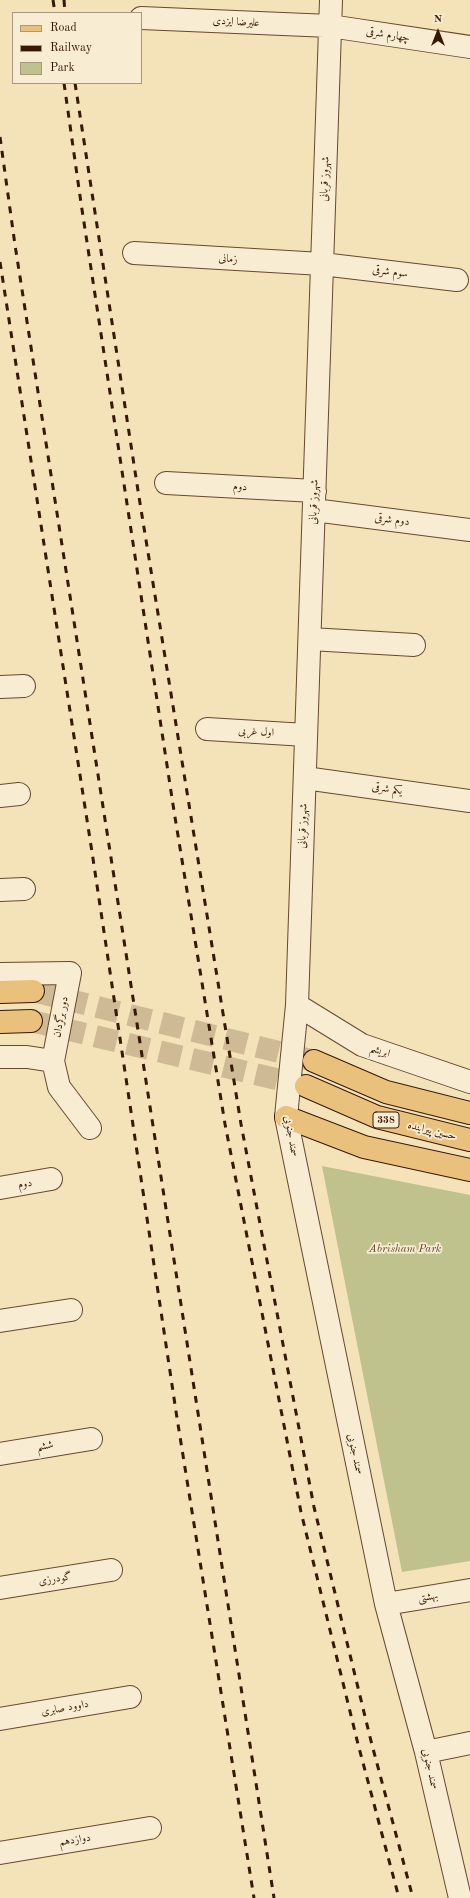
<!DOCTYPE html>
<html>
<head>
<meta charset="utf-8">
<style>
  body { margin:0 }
  #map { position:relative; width:470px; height:1898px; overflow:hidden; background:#f4e2b9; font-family:"Old Standard TT",serif }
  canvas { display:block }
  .legend { position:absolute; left:12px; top:12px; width:130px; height:72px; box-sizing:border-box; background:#f8ecd2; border:1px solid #aa977f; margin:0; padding:5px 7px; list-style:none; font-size:12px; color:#361803 }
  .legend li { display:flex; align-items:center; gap:8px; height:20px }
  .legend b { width:20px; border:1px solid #aa977f }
  .north { position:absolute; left:418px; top:12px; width:40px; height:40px; -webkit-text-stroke:3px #f8ecd2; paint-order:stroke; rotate:0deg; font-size:11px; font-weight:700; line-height:16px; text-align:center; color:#361803 }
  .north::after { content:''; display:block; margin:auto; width:14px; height:18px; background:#361803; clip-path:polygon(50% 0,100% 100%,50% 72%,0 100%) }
</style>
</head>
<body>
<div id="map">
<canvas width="470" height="1898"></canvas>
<ul class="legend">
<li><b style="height:5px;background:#eac17c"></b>Road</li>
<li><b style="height:5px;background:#361803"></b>Railway</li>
<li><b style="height:11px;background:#bfc28c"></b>Park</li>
</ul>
<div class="north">N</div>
</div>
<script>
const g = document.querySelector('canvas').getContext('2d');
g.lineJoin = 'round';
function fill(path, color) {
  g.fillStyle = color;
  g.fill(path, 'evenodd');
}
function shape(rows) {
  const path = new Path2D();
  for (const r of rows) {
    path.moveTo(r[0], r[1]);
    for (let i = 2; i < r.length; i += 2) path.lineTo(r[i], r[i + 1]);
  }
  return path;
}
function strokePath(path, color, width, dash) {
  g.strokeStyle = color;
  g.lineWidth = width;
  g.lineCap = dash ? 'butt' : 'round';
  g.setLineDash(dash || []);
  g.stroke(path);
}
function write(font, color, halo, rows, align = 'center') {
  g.font = font + ' "Old Standard TT",Amiri,serif';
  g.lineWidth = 3.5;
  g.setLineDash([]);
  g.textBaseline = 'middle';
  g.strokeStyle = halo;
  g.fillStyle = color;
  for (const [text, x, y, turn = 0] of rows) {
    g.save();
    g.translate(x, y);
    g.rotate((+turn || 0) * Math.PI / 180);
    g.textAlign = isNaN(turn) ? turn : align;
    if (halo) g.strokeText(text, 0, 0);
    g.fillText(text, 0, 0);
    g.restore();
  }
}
const green = shape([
  [322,1166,470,1195,470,1561,402,1572]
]);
const majorTunnel = shape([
  [33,991,311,1060],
  [31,1021,306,1086]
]);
const minor = shape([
  [331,0,297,1005,286,1117,386,1604,426,1752,460,1898],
  [141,18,330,26,470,47],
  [134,253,322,264,457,280],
  [166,483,315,491],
  [314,510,470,530],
  [310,639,414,645],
  [0,687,24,686],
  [207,729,306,735],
  [305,778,470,801],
  [0,796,19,794],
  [0,890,24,889],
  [0,974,70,973,53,1061,59,1087,90,1128],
  [297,1005,362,1045,470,1082],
  [0,1057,27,1057,53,1061],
  [0,1188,51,1179],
  [0,1321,71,1310],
  [0,1454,91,1439],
  [0,1588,111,1570],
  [386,1604,470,1590],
  [0,1719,130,1697],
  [426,1752,470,1743],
  [0,1853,150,1828]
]);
const major = shape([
  [0,992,33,991],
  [0,1022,31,1021],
  [314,1061,386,1092,470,1113],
  [306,1086,377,1117,470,1140],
  [286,1117,364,1147,470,1170]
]);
const rail = shape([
  [53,0,55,13],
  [64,0,65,13],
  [64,83,81,203,174,811,225,1124,301,1512,358,1744,399,1898],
  [75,83,139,497,241,1124,314,1507,371,1741,413,1898],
  [0,137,15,245,274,1898],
  [0,262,92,852,177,1418,254,1898]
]);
const shields = [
  [386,1120,26]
];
const shieldNames = [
  ["338",386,1120]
];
const streetNames = [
  ["علیرضا ایزدی",236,22,3],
  ["چهارم شرقی",388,35,9],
  ["شهروز قربانی",325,179,-88],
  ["زمانی",228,259,3],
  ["سوم شرقی",390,272,7],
  ["دوم",240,487,3],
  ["شهروز قربانی",314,502,-88],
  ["دوم شرقی",392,520,7],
  ["اول غربی",256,732,3],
  ["یکم شرقی",387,789,8],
  ["شهروز قربانی",303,826,-88],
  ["دور برگردان",61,1017,-79],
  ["ابریشم",380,1051,19],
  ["حسین پیراینده",432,1131,14],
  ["سمند جنوبی",291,1136,80],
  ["دوم",25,1184,-10],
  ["ششم",45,1446,-10],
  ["سمند جنوبی",355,1454,78],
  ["گودرزی",55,1579,-9],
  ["بهشتی",428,1597,-9],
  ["داوود صابری",65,1708,-10],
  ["سمند جنوبی",430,1769,77],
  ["دوازدهم",75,1840,-9]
];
const parkNames = [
  ["Abrisham Park",405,1249]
];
fill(green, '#bfc28c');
strokePath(majorTunnel, '#ceba95', 22, [22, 11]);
strokePath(minor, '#664a30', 24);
strokePath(major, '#361803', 24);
strokePath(minor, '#f8ecd2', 22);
strokePath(major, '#eac17c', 22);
strokePath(rail, '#361803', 3, [7, 7]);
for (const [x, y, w] of shields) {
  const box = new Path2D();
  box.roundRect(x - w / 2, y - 8, w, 16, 3);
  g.fillStyle = '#f8ecd2';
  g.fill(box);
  strokePath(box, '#361803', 1);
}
write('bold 10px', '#361803', null, shieldNames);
write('11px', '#361803', '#f8ecd2', streetNames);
write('italic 11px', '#5f4b2c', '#f8ecd2', parkNames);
</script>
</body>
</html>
